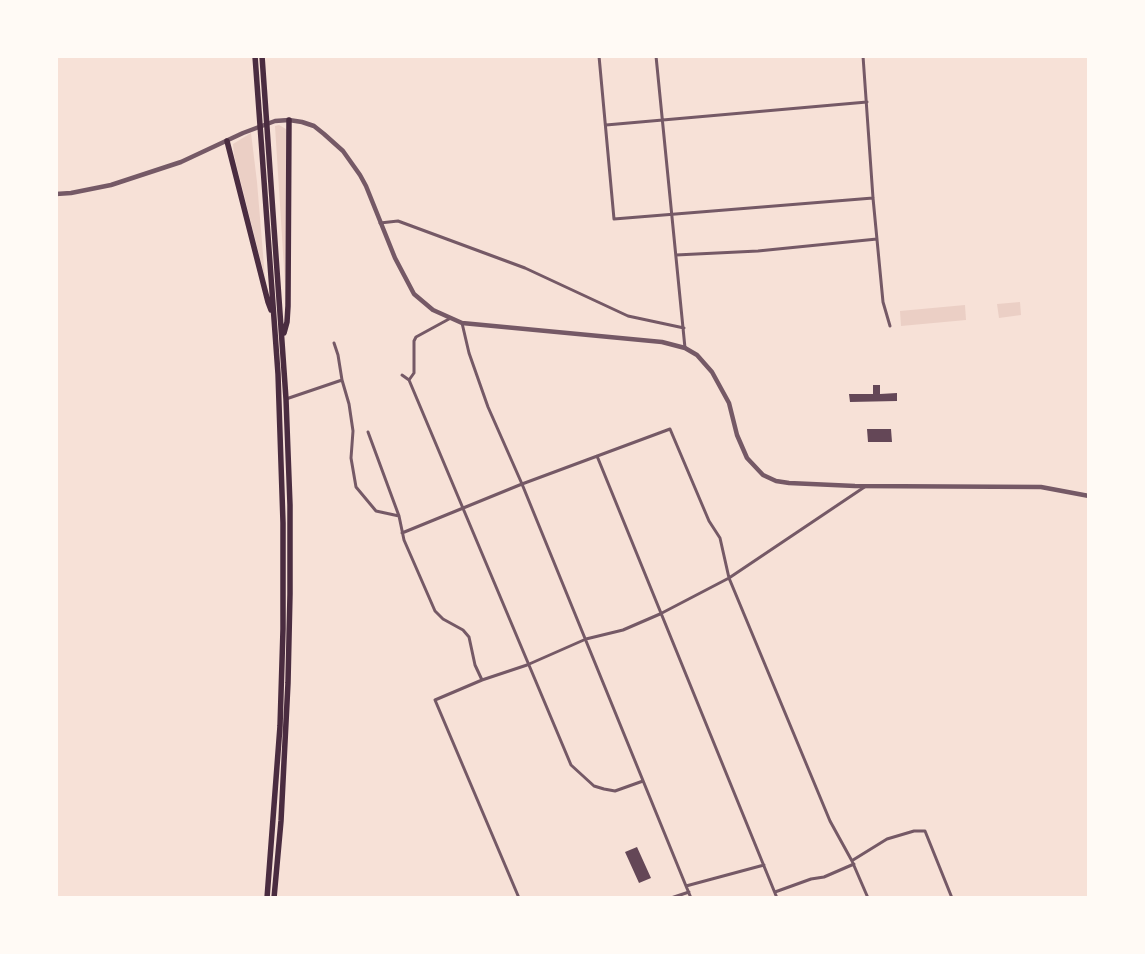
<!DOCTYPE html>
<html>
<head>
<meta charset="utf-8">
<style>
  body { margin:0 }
  #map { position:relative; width:1145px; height:954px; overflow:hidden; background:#f7e1d7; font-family:Helvetica,sans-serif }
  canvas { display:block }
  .frame { position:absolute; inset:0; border:58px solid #fffaf5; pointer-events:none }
</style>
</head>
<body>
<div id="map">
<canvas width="1145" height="954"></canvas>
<div class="frame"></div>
</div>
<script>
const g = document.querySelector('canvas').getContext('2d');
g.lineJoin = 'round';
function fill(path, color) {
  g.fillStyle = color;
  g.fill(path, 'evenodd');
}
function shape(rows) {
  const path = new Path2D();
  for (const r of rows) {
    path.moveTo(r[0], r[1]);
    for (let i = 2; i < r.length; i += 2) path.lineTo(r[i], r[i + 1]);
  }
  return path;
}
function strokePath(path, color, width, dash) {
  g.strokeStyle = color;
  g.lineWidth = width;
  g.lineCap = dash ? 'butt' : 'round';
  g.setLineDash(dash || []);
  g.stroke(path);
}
const green = shape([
  [279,125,286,129,287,133,285,284,275,126],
  [251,133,257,182,265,278,234,155,233,144],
  [1020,302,1021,315,999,318,997,304],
  [965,305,966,320,901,326,900,311]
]);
const building = shape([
  [873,385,880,385,880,394,897,393,897,401,850,402,849,394,873,394],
  [867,429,891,429,892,442,868,442],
  [637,847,651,878,639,883,625,852]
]);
const minor = shape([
  [599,56,614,219,873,198],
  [656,56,685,348],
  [863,56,873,198,883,302,890,326],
  [606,125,867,102],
  [380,223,398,221,525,268,628,316,684,328],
  [676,255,758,251,877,239],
  [462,323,469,353,488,407,522,484,686,886,764,865],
  [334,343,338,355,342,380,349,404,353,431,351,458,356,487,376,511,399,516],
  [402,375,409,380,571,765,594,786,604,789,615,791,643,781],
  [409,380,414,373,414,341,416,337,449,319],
  [286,399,342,380],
  [368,432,399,516,404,540,435,611,443,619,463,630,469,637,475,665,482,680],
  [597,456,777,898],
  [402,533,522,484,670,429,709,521,720,538,729,578,830,821,852,861,868,898],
  [853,860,887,839,914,831,925,831,952,898],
  [686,886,691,898],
  [775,892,811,879,824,877,854,864],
  [519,898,435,700,482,680,527,665,586,639,623,630,660,614,729,578,866,486],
  [671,898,689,892]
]);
const tertiary = shape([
  [56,194,71,193,111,185,181,162,243,133,275,121,289,120,302,122,314,126,324,134,343,151,360,175,366,186,395,258,414,294,433,310,462,323,662,342,685,348,697,355,712,372,729,403,737,435,747,458,763,475,776,481,789,483,855,486,1041,487,1089,496]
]);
const trunk = shape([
  [255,56,278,374,283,523,283,629,280,726,267,898],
  [262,56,286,399,290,505,290,594,288,683,281,821,274,898],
  [227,141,268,302,271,310],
  [284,333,287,322,288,306,289,120]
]);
fill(green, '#ebcfc5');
fill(building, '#644757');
strokePath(minor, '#755966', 3);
strokePath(tertiary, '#755966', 4.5);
strokePath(trunk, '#4a2c40', 5.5);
</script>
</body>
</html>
